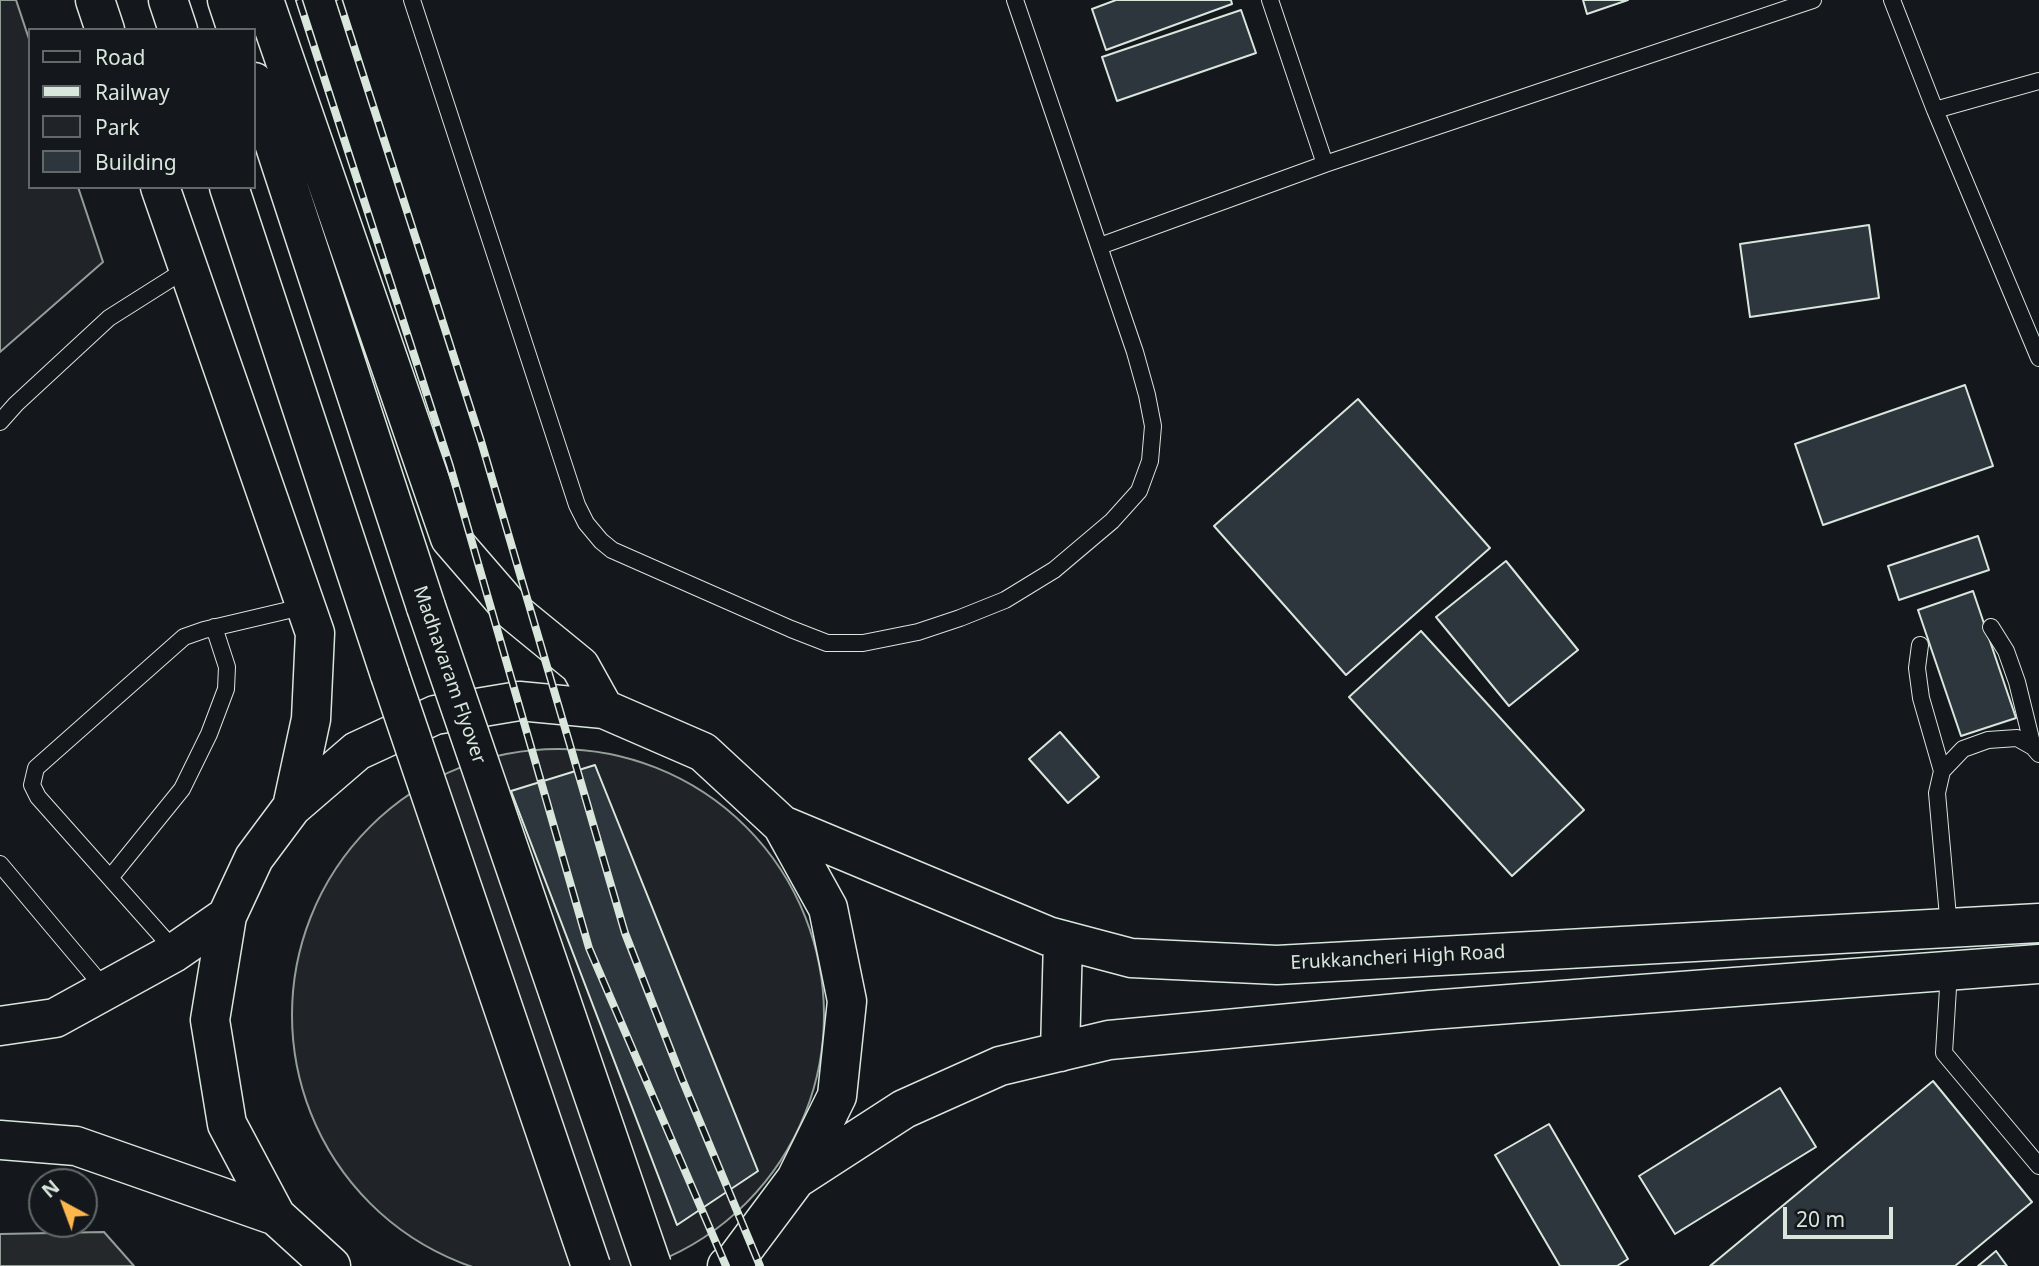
<!DOCTYPE html>
<html>
<head>
<meta charset="utf-8">
<style>
  body { margin:0 }
  #map { position:relative; width:2039px; height:1266px; overflow:hidden; background:#14181c; font-family:"Noto Sans",sans-serif }
  canvas { display:block }
  .legend { position:absolute; left:28px; top:28px; width:228px; height:161px; box-sizing:border-box; background:#14181c; border:2px solid #626a69; margin:0; padding:9px 12px; list-style:none; font-size:21px; color:#d8e6dc }
  .legend li { display:flex; align-items:center; gap:14px; height:35px }
  .legend b { width:35px; border:2px solid #626a69 }
  .north { position:absolute; left:28px; top:1168px; width:70px; height:70px; box-sizing:border-box; background:#14181c; border:2px solid #626a69; border-radius:50%; rotate:319deg; font-size:19px; font-weight:700; line-height:28px; text-align:center; color:#d8e6dc }
  .north::after { content:''; display:block; margin:auto; width:24px; height:32px; background:#ffb74d; clip-path:polygon(50% 0,100% 100%,50% 72%,0 100%) }
  .scale { position:absolute; left:1783px; top:1207px; width:110px; height:32px; box-sizing:border-box; border:4px solid #d8e6dc; border-top:0; padding-left:9px; font-size:21px; line-height:24px; white-space:nowrap; color:#d8e6dc; -webkit-text-stroke:5px #14181c; paint-order:stroke }
</style>
</head>
<body>
<div id="map">
<canvas width="2039" height="1266"></canvas>
<ul class="legend">
<li><b style="height:9px;background:#14181c"></b>Road</li>
<li><b style="height:9px;background:#d8e6dc"></b>Railway</li>
<li><b style="height:19px;background:#202428"></b>Park</li>
<li><b style="height:19px;background:#2c363c"></b>Building</li>
</ul>
<div class="north">N</div>
<div class="scale">20 m</div>
</div>
<script>
const g = document.querySelector('canvas').getContext('2d');
g.lineJoin = 'round';
function fill(path, color) {
  g.fillStyle = color;
  g.fill(path, 'evenodd');
}
function shape(rows) {
  const path = new Path2D();
  for (const r of rows) {
    if (r.length === 3) {
      path.moveTo(r[0] + r[2], r[1]);
      path.arc(r[0], r[1], r[2], 0, 2 * Math.PI);
      continue;
    }
    path.moveTo(r[0], r[1]);
    for (let i = 2; i < r.length; i += 2) path.lineTo(r[i], r[i + 1]);
  }
  return path;
}
function strokePath(path, color, width, dash) {
  g.strokeStyle = color;
  g.lineWidth = width;
  g.lineCap = dash ? 'butt' : 'round';
  g.setLineDash(dash || []);
  g.stroke(path);
}
function write(font, color, halo, rows, align = 'center') {
  g.font = font + ' "Noto Sans",sans-serif';
  g.lineWidth = 5;
  g.setLineDash([]);
  g.textBaseline = 'middle';
  g.strokeStyle = halo;
  g.fillStyle = color;
  for (const [text, x, y, turn = 0] of rows) {
    g.save();
    g.translate(x, y);
    g.rotate((+turn || 0) * Math.PI / 180);
    g.textAlign = isNaN(turn) ? turn : align;
    if (halo) g.strokeText(text, 0, 0);
    g.fillText(text, 0, 0);
    g.restore();
  }
}
const green = shape([
  [0,0,16,0,30,42,30,187,78,187,103,262,0,352,0,0],
  [558,1015,266]
]);
const parking = shape([
  [104,1232,134,1266,0,1266,0,1234,104,1232]
]);
const building = shape([
  [1116,0,1231,0,1232,4,1106,50,1092,9,1116,0],
  [1583,0,1628,0,1587,14,1583,0],
  [1241,10,1256,53,1117,101,1102,57,1241,10],
  [1869,225,1879,298,1750,317,1740,244,1869,225],
  [1965,385,1993,466,1823,525,1795,444,1965,385],
  [1358,399,1490,548,1346,675,1214,526,1358,399],
  [1978,536,1989,570,1899,600,1888,566,1978,536],
  [1506,561,1578,650,1509,706,1436,617,1506,561],
  [1973,591,2016,718,1961,736,1918,610,1973,591],
  [1421,631,1584,810,1512,876,1349,697,1421,631],
  [1060,732,1099,777,1068,803,1029,759,1060,732],
  [595,765,758,1171,677,1225,511,791,595,765],
  [1933,1081,2032,1202,1955,1266,1710,1266,1933,1081],
  [1780,1088,1816,1147,1675,1234,1639,1176,1780,1088],
  [1549,1124,1628,1259,1617,1266,1560,1266,1495,1155,1549,1124],
  [1996,1251,2007,1266,1978,1266,1996,1251]
]);
const lane = shape([
  [412,0,577,505,586,523,601,541,612,550,791,629,827,643,863,643,918,632,960,618,1005,600,1054,570,1112,521,1139,491,1150,461,1153,426,1147,395,1135,352,1015,0],
  [1270,0,1325,164],
  [1892,0,1935,110,2039,358],
  [1935,110,2039,81],
  [1100,246,1325,164,1813,0],
  [0,422,16,404,109,318,188,268],
  [1991,627,2006,651,2017,682,2033,747],
  [1920,645,1917,668,1921,698,1942,771],
  [0,864,106,990],
  [110,878,182,789,209,734,226,689,227,667,214,627],
  [1949,928,1937,793,1942,771,1963,749,1988,740,2017,738,2033,747,2039,754],
  [175,951,38,797,32,785,36,768,184,637,204,630,306,606],
  [1949,972,1944,1053,2039,1166]
]);
const primary = shape([
  [95,0,105,30],
  [168,0,178,30],
  [227,0,237,30],
  [264,0,450,538,514,612,580,666,604,709],
  [254,82,426,607],
  [160,187,315,633,311,719,292,807],
  [229,187,390,675],
  [782,825,1048,936,1131,958,1277,965,2039,923],
  [0,1026,55,1018,175,952,227,916],
  [1060,1052,1063,940],
  [0,1140,76,1146,276,1216],
  [796,1179,904,1109,1000,1066,1109,1040,1430,1010,2039,964],
  [331,1266,276,1216,227,1124,210,1020,227,916,254,858,292,807,357,751,435,715,519,701,604,709,703,752,782,825,828,908,847,1001,837,1096,796,1179,734,1262,727,1266]
]);
const rail = shape([
  [299,0,450,466,589,948,726,1266],
  [339,0,481,441,625,933,682,1079,760,1266]
]);
const primaryBridge = shape([
  [426,607,652,1266],
  [390,675,591,1266]
]);
const streetNames = [
  ["Madhavaram Flyover",449,675,71],
  ["Erukkancheri High Road",1398,958,-3]
];
fill(green, '#202428');
strokePath(green, '#939e99', 2);
fill(parking, '#24282b');
strokePath(parking, '#939e99', 2);
fill(building, '#2c363c');
strokePath(building, '#d8e6dc', 2);
strokePath(lane, '#d8e6dc', 18);
strokePath(primary, '#d8e6dc', 41);
strokePath(lane, '#14181c', 16);
strokePath(primary, '#14181c', 38);
strokePath(rail, '#d8e6dc', 8);
strokePath(rail, '#14181c', 5, [16]);
strokePath(primaryBridge, '#d8e6dc', 41, []);
strokePath(primaryBridge, '#14181c', 38);
write('19px', '#d8e6dc', '#14181c', streetNames);
</script>
</body>
</html>
